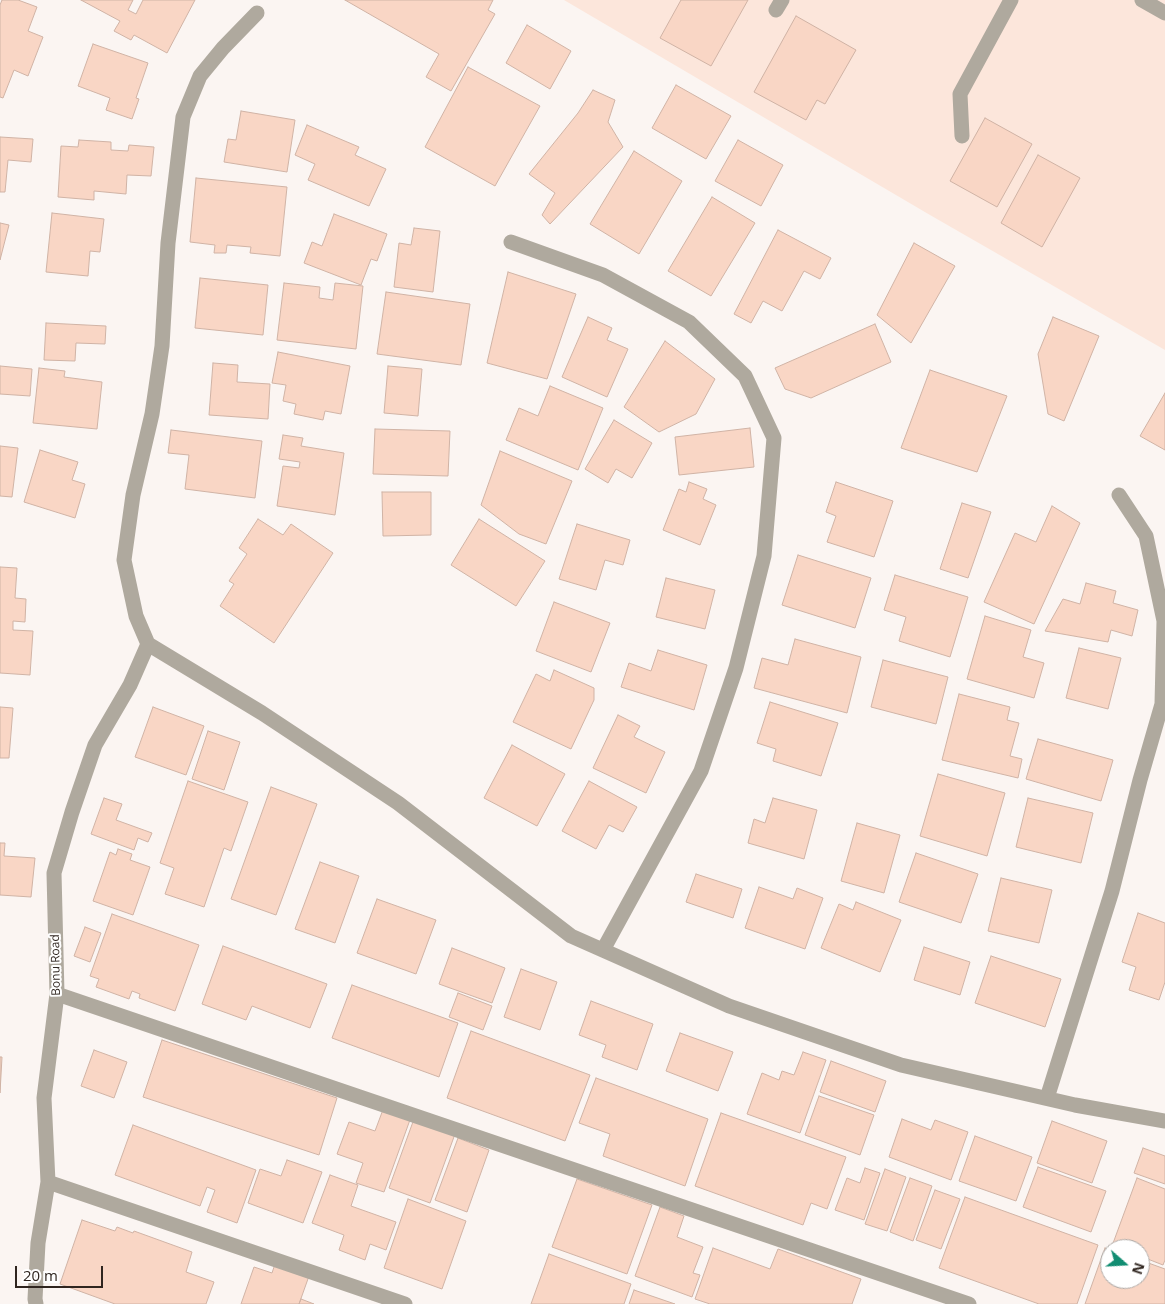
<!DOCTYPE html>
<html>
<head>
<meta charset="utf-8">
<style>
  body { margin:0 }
  #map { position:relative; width:1165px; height:1304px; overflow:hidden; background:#fbf5f2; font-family:"Open Sans",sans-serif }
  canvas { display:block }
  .north { position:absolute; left:1100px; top:1239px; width:50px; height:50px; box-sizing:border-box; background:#fff; border:1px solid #aca8a5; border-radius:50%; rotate:109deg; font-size:14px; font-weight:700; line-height:20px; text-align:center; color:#2f251f }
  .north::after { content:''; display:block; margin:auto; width:18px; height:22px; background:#118d72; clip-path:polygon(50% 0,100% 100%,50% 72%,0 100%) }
  .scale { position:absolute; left:15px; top:1266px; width:88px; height:22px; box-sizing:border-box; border:2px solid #2f251f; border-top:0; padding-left:6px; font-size:15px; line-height:18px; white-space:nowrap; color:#2f251f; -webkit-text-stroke:4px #fff; paint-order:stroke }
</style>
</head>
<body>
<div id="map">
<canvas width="1165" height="1304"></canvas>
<div class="north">N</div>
<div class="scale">20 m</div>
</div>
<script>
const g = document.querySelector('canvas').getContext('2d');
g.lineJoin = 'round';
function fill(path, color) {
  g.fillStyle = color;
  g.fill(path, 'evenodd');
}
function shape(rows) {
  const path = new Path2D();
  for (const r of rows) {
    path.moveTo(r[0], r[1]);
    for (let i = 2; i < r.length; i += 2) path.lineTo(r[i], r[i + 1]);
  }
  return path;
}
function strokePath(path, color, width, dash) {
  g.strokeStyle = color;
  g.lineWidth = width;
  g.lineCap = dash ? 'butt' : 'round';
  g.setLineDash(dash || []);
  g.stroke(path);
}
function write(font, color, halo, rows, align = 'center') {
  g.font = font + ' "Open Sans",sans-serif';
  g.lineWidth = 4;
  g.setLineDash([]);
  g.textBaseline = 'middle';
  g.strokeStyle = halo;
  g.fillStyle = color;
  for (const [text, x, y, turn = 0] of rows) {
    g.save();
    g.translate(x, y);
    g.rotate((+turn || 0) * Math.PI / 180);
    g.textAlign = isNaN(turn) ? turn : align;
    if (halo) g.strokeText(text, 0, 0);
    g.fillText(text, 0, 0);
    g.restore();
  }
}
const built = shape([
  [564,0,1165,0,1165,350,930,215]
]);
const building = shape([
  [2,0,18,0,37,7,28,31,43,37,28,76,14,70,3,98,0,97,0,5,2,0],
  [81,0,133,0,128,10,136,14,143,0,195,0,167,53,134,35,131,40,114,31,120,21,81,0],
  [345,0,493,0,488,10,495,14,451,91,426,77,439,54,345,0],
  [681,0,748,0,711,66,660,38,681,0],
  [796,16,856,50,825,104,817,100,806,120,754,92,796,16],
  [527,25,571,51,550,89,506,63,527,25],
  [93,44,148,63,136,98,139,99,132,119,106,110,110,98,78,86,93,44],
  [468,67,540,106,495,186,425,147,468,67],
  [676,85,731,116,706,159,652,128,676,85],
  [593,90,615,100,608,122,623,147,550,224,542,215,555,193,529,174,578,113,593,90],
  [241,111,295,120,287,172,224,162,228,139,236,140,241,111],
  [985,118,1032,144,997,207,950,181,985,118],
  [307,125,359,147,355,155,386,169,369,206,308,180,315,164,295,155,307,125],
  [0,137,33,139,31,162,8,160,5,192,0,192,0,137],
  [79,140,111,142,111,150,128,151,129,145,154,147,151,176,127,175,126,194,94,191,94,200,58,197,61,146,78,147,79,140],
  [738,140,783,165,761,206,715,181,738,140],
  [634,151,682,181,639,254,590,224,634,151],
  [1038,155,1080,178,1042,247,1001,223,1038,155],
  [196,178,287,187,280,256,250,253,251,247,227,245,226,253,214,253,215,245,190,242,196,178],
  [712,197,755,223,711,296,668,271,712,197],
  [52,213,104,219,100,252,90,251,88,276,46,272,52,213],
  [334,214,387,234,377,261,371,259,361,285,304,263,312,242,322,246,334,214],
  [0,223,9,225,0,260,0,223],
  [414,228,440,231,433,292,394,287,399,243,411,245,414,228],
  [778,230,831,258,820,279,804,271,782,311,763,301,751,323,734,314,778,230],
  [914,243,955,266,911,343,877,315,914,243],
  [508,272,576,294,547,379,487,363,508,272],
  [200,278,268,285,263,335,195,328,200,278],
  [284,283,320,287,319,298,333,300,335,283,363,286,356,349,277,340,284,283],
  [386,292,470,304,461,365,377,354,386,292],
  [588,317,612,328,607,340,628,349,607,397,562,377,588,317],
  [1053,317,1099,336,1064,421,1048,414,1038,354,1053,317],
  [46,323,106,326,105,344,76,343,75,361,44,360,46,323],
  [875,324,891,362,811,398,785,389,775,368,875,324],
  [665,341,715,379,696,414,659,432,624,407,665,341],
  [278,352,350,366,341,414,325,411,323,420,294,414,296,404,283,401,286,385,272,383,278,352],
  [213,363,238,365,237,382,270,384,268,419,209,415,213,363],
  [0,366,32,369,30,396,0,394,0,366],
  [388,366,422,369,418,416,384,413,388,366],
  [39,368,65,371,64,377,102,382,97,429,33,423,39,368],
  [930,370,1007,396,977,472,901,448,930,370],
  [550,386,603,408,578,470,506,440,519,408,538,416,550,386],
  [1165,393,1165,450,1140,436,1165,393],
  [614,420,652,443,632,478,616,469,608,483,585,469,614,420],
  [750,428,754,467,679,475,675,437,750,428],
  [375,429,450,431,448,476,373,474,375,429],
  [171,430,262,441,255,498,185,489,189,455,168,453,171,430],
  [283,435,303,438,301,446,344,453,335,515,277,506,283,466,299,468,300,462,279,459,283,435],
  [0,446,18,448,12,497,0,496,0,446],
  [40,450,78,462,72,480,85,484,75,518,24,502,40,450],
  [500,451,572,481,546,544,519,534,481,505,500,451],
  [689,482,707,489,703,499,716,505,700,545,663,530,679,489,686,492,689,482],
  [836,482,893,501,874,557,827,542,836,516,826,512,836,482],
  [382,492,431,492,431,535,383,536,382,492],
  [962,503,991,512,968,578,940,569,962,503],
  [1052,506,1080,523,1034,624,984,602,1015,533,1036,542,1052,506],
  [258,519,283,535,291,524,333,553,274,643,220,606,234,584,229,581,247,554,239,548,258,519],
  [479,519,545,561,516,606,451,565,479,519],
  [577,524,630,540,623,565,605,560,596,590,559,579,577,524],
  [798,555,871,578,855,628,782,605,798,555],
  [0,567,17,568,15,598,26,599,25,622,13,621,13,630,33,631,30,675,0,673,0,567],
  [895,575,968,597,950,657,899,641,906,617,884,610,895,575],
  [666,578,715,590,705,629,656,617,666,578],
  [1086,583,1116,591,1113,603,1138,610,1132,636,1111,630,1108,642,1045,631,1063,599,1080,604,1086,583],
  [554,602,610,623,591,672,536,651,554,602],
  [985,616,1031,630,1023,657,1044,663,1034,698,967,679,985,616],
  [795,639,861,657,847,713,754,688,762,658,788,665,795,639],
  [1079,648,1121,658,1108,709,1066,698,1079,648],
  [658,650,707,665,694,710,621,687,629,663,651,671,658,650],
  [883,660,948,677,936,724,871,707,883,660],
  [554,670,594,688,594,700,571,749,513,722,536,674,550,681,554,670],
  [959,694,1010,707,1007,720,1019,723,1010,756,1022,759,1018,778,942,760,959,694],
  [770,702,838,723,821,776,773,761,776,749,757,743,770,702],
  [0,707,13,708,9,758,0,758,0,707],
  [153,707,204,726,186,775,135,757,153,707],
  [618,715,640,726,634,737,665,752,646,793,593,768,618,715],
  [208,731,240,742,224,790,192,779,208,731],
  [1038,739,1113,760,1101,801,1026,779,1038,739],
  [512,745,565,774,537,826,484,798,512,745],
  [938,774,1005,793,987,856,920,836,938,774],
  [188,781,248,802,231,851,224,848,204,907,165,894,174,868,160,863,188,781],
  [589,781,637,807,623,832,609,825,596,849,562,831,589,781],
  [271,787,317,804,276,915,231,899,271,787],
  [104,798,122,804,116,820,152,833,148,842,138,838,134,850,91,834,104,798],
  [773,798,817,810,804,859,748,843,754,819,765,823,773,798],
  [1028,798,1093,813,1081,863,1016,847,1028,798],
  [857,823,900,835,884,893,841,881,857,823],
  [0,843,5,843,4,856,35,858,31,897,0,895,0,843],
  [118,849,132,854,130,860,150,867,133,915,93,901,110,852,116,855,118,849],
  [916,853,978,874,961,923,899,902,916,853],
  [320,862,359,876,335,943,295,929,320,862],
  [696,874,742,889,733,918,686,902,696,874],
  [1001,878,1052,890,1039,943,988,931,1001,878],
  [759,887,793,899,797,888,823,898,805,949,745,928,759,887],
  [377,899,436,920,416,974,357,953,377,899],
  [856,902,901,920,880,972,821,948,839,904,853,910,856,902],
  [1138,913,1165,923,1165,982,1159,1000,1129,990,1136,967,1122,962,1138,913],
  [112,914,199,945,175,1011,139,998,140,994,132,991,129,999,96,987,99,979,90,976,112,914],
  [85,927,101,933,90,962,74,956,85,927],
  [223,946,327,984,310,1028,252,1006,246,1020,202,1004,223,946],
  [924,947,970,962,960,995,914,980,924,947],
  [452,948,505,968,492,1003,439,984,452,948],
  [991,956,1061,979,1045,1027,975,1003,991,956],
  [521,969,557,982,540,1030,504,1017,521,969],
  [352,985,458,1023,439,1077,332,1038,352,985],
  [458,993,492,1006,483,1030,449,1017,458,993],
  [591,1001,653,1024,637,1070,602,1057,606,1045,579,1035,591,1001],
  [471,1031,590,1075,565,1141,447,1098,471,1031],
  [680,1033,733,1052,718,1091,666,1071,680,1033],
  [162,1040,337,1098,319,1155,143,1097,162,1040],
  [94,1050,127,1062,114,1098,81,1086,94,1050],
  [803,1052,826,1060,800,1133,747,1114,762,1073,779,1080,782,1071,794,1075,803,1052],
  [0,1057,2,1057,0,1093,0,1057],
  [831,1061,886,1081,875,1112,820,1092,831,1061],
  [596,1078,708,1119,685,1186,603,1156,610,1134,579,1123,596,1078],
  [819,1096,874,1115,860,1155,805,1135,819,1096],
  [384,1107,411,1117,384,1192,356,1183,363,1163,337,1154,349,1122,375,1131,384,1107],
  [721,1113,846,1157,827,1209,811,1203,803,1225,695,1186,721,1113],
  [414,1119,455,1134,430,1203,389,1188,414,1119],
  [902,1119,931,1130,935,1120,968,1132,951,1180,889,1157,902,1119],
  [1052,1121,1107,1141,1092,1183,1037,1163,1052,1121],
  [133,1125,256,1170,237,1223,207,1212,215,1190,207,1187,200,1206,115,1175,133,1125],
  [975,1136,1032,1157,1016,1201,959,1181,975,1136],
  [458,1138,489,1150,467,1212,435,1200,458,1138],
  [1143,1148,1165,1156,1165,1184,1134,1173,1143,1148],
  [287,1160,322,1172,303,1223,248,1203,260,1169,281,1176,287,1160],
  [1038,1167,1106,1191,1091,1232,1023,1207,1038,1167],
  [865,1168,880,1173,864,1220,835,1210,847,1178,860,1183,865,1168],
  [885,1169,906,1177,887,1231,865,1224,885,1169],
  [330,1175,358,1185,351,1206,396,1222,386,1250,370,1244,365,1260,339,1250,344,1235,312,1223,330,1175],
  [910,1178,932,1186,913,1241,890,1232,910,1178],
  [1137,1178,1165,1189,1165,1260,1163,1265,1140,1256,1140,1249,1120,1249,1112,1246,1137,1178],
  [577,1179,652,1205,627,1274,552,1247,577,1179],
  [935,1190,960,1199,941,1249,916,1240,935,1190],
  [965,1197,1098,1245,1077,1304,1039,1304,939,1268,965,1197],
  [408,1199,466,1221,442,1289,384,1268,408,1199],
  [660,1207,684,1216,677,1237,703,1247,693,1273,700,1275,692,1297,635,1276,660,1207],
  [82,1220,115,1231,117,1227,133,1233,134,1231,192,1252,186,1272,214,1282,206,1304,115,1304,60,1284,82,1220],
  [713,1248,770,1269,778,1249,861,1279,852,1304,710,1304,695,1299,713,1248],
  [1105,1248,1110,1250,1110,1279,1140,1279,1140,1260,1165,1269,1165,1304,1085,1304,1105,1248],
  [549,1254,631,1284,624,1304,531,1304,549,1254],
  [275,1264,309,1276,299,1304,241,1304,254,1267,272,1273,275,1264],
  [634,1290,675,1304,629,1304,634,1290],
  [301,1299,314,1304,299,1304,301,1299]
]);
const lane = shape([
  [776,10,782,0],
  [962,136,960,94,1011,0]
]);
const street = shape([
  [1142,0,1165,13],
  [257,13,223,48,200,76,183,117,168,243,162,346,152,414,133,495,124,560,136,616,148,644,262,713,398,803,571,936,729,1006,901,1065,1075,1105,1165,1121],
  [511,242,603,275,689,322,745,376,774,438,764,556,736,668,701,771,603,950],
  [57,994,969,1304],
  [1047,1098,1112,891,1140,780,1162,704,1164,621,1146,536,1119,495],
  [48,1182,405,1304],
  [36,1304,35,1299,38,1243,48,1182,44,1098,57,994,54,873,72,812,95,745,130,685,148,644]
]);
const streetNames = [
  ["Bonu Road",56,965,-91]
];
fill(built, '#fce6db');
fill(building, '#f9d6c5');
strokePath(building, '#d0b3a5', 1);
strokePath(lane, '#afa99e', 15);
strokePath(street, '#afa99e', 15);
write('12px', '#2f251f', '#fff', streetNames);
</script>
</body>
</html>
